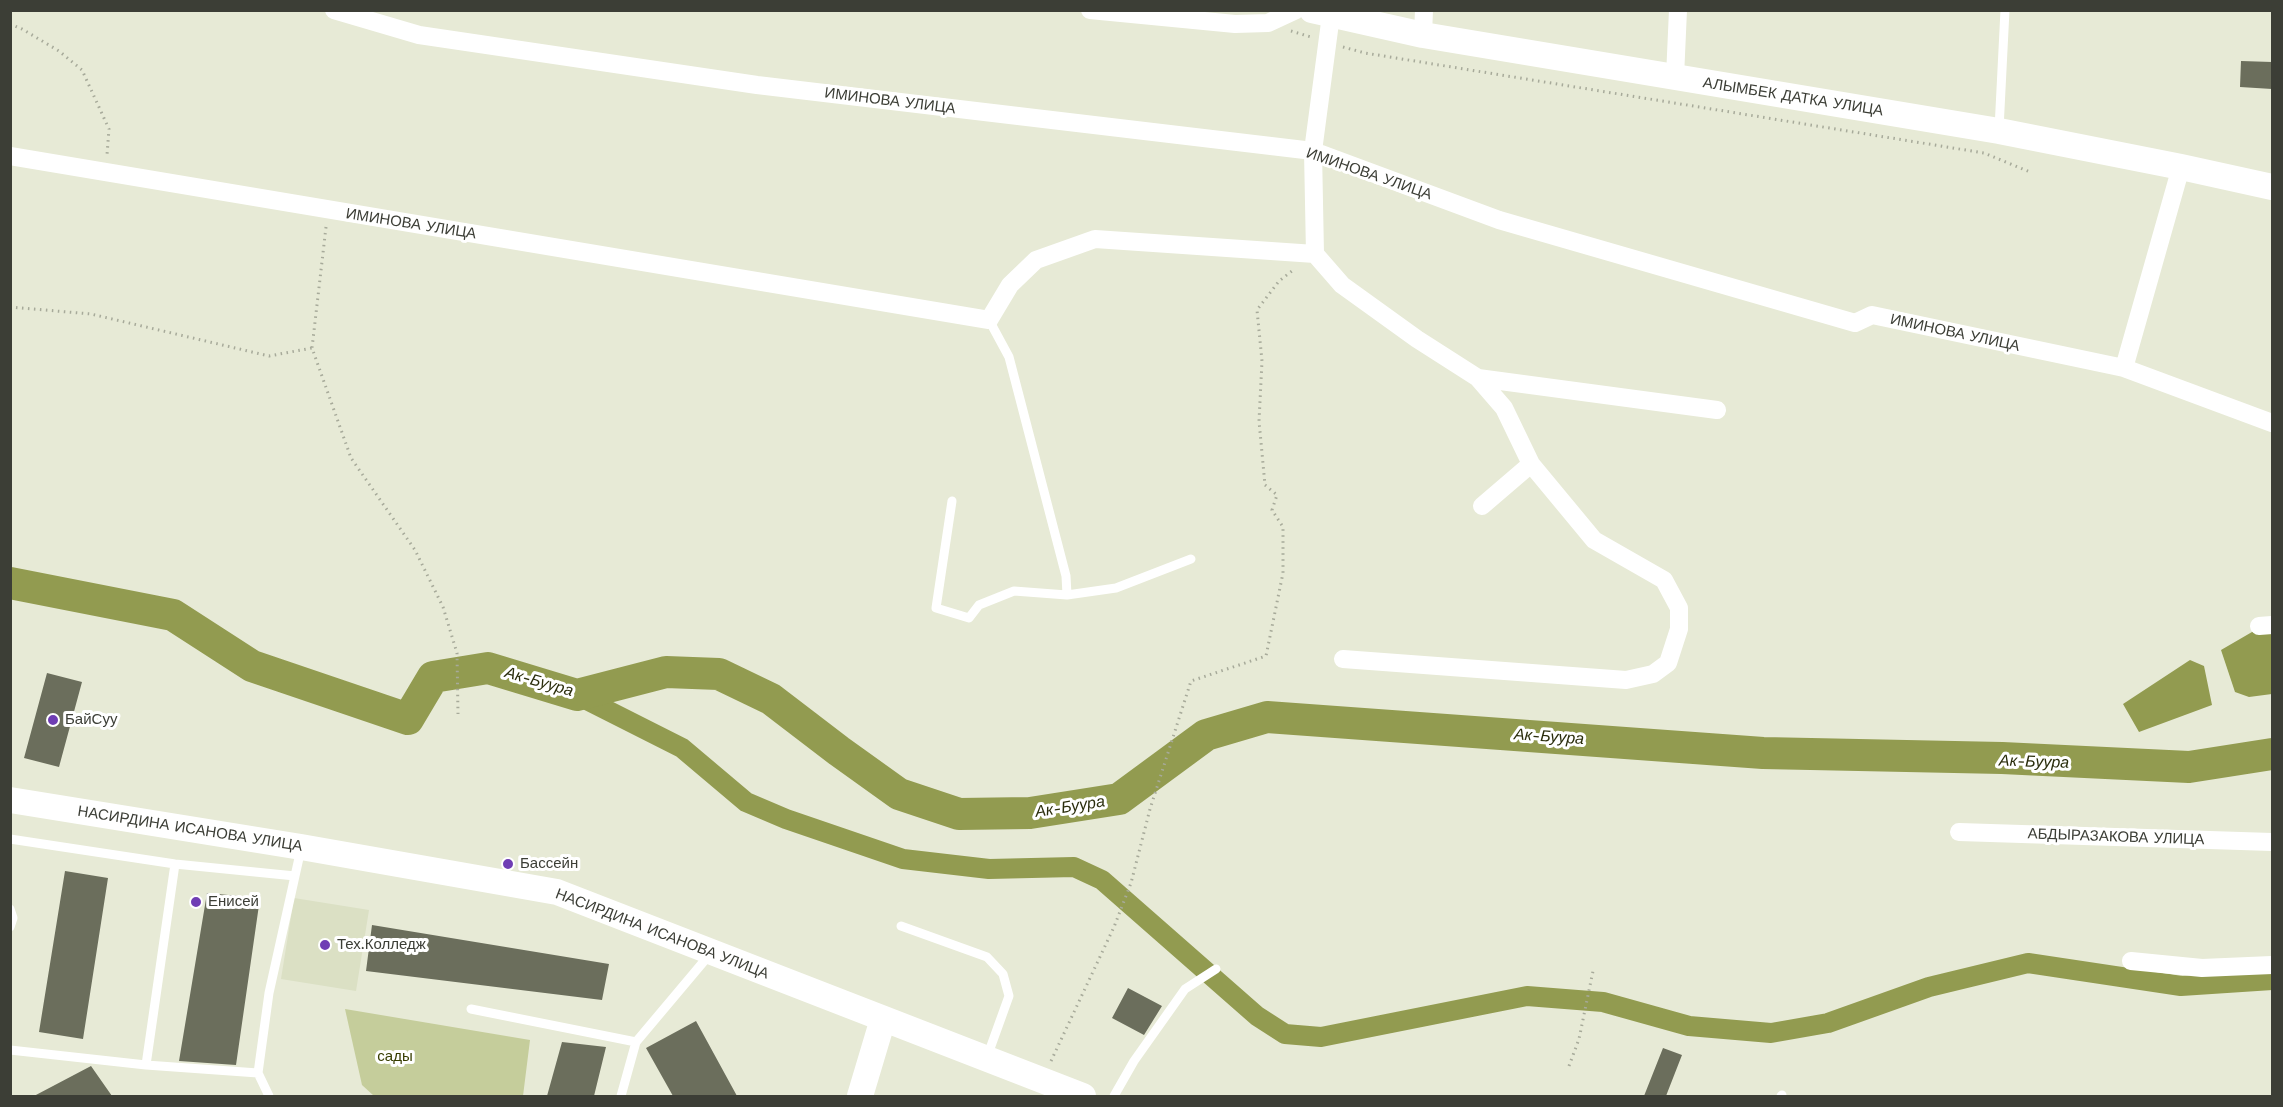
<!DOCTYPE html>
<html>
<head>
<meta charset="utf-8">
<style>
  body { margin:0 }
  #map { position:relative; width:2283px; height:1107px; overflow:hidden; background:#e7ead6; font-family:"Work Sans",sans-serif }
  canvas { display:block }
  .frame { position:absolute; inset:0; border:12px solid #3c3e36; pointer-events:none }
</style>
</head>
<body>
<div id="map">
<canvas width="2283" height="1107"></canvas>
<div class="frame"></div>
</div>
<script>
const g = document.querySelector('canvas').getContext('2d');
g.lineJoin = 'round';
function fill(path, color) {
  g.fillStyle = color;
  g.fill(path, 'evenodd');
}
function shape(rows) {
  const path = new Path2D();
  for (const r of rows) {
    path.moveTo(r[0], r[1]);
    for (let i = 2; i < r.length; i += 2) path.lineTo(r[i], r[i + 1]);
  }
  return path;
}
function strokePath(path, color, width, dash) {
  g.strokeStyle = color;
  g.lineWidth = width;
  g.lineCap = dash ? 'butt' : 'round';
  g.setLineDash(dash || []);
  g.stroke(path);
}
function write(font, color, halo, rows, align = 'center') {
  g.font = font + ' "Work Sans",sans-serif';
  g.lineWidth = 6;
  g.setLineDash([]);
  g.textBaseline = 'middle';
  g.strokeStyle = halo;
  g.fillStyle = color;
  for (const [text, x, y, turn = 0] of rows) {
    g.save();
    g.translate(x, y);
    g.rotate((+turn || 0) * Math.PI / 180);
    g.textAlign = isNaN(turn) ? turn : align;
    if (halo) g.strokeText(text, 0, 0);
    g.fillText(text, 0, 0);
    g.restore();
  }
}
const built = shape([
  [294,898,369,910,356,991,281,979]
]);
const green = shape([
  [345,1009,530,1040,523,1096,374,1096,362,1085]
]);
const water = shape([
  [2272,631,2272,694,2249,697,2235,692,2221,650,2252,632],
  [2190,660,2204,666,2212,705,2139,732,2123,704]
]);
const canal = shape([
  [577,695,682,748,746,802,786,819,903,859,989,869,1074,867,1102,880,1257,1016,1285,1034,1321,1037,1527,996,1603,1002,1689,1026,1771,1033,1828,1023,1929,987,2028,963,2181,986,2272,980]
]);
const river = shape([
  [10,583,173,615,252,666,408,719,433,677,488,668,577,695,666,672,719,674,771,699,839,751,899,794,959,814,1030,813,1119,799,1206,735,1267,717,1763,753,2002,758,2189,767,2272,754]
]);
const building = shape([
  [2241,61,2272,62,2272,89,2240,87],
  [47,673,82,682,59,767,24,758],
  [65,871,108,878,83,1039,39,1032],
  [207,893,260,898,236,1065,179,1061],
  [372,925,609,964,602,1000,366,971],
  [1128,988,1162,1006,1144,1035,1112,1018],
  [696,1021,737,1096,673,1096,646,1048],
  [562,1042,606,1047,594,1096,547,1096],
  [1663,1048,1682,1055,1666,1096,1644,1096],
  [91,1066,112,1096,34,1096]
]);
const path = shape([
  [10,24,22,29,59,51,82,70,109,129,107,155],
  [1291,31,1311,37],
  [1343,47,1365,53,1984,153,2030,172],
  [326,227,312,348,351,458,415,550,443,607,457,653,458,714],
  [10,307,91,314,269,356,312,348],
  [1051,1061,1114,927,1131,883,1150,809,1191,681,1266,656,1283,573,1283,527,1272,510,1277,495,1265,485,1259,421,1262,361,1257,310,1279,281,1292,271],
  [1569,1066,1579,1039,1593,971]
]);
const lane = shape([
  [1999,129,2005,10],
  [989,320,1009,357,1066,576,1067,595],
  [952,501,936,608,969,618,979,605,1014,591,1067,595,1116,588,1191,559],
  [10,839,175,864,295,876],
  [10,909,13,918,10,927],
  [901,926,987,957,1003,974,1009,996,987,1057],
  [471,1009,636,1042],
  [10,1050,146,1065,258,1073],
  [146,1065,175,864],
  [269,1096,258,1073,269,993,301,849],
  [621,1096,636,1042,710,954],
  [1114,1096,1134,1061,1185,989,1216,969],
  [1781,1096,1782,1095]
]);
const street = shape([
  [334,10,419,35,757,85,1313,151,1499,220,1855,323,1872,315,2124,368,2272,423],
  [1090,10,1235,24,1268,23,1296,10],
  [1331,15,1313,151,1315,254,1342,285,1417,339,1478,378,1504,408,1531,464,1594,540,1664,580,1679,608,1679,629,1668,663,1653,674,1626,680,1343,659],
  [1423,35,1424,10],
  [1675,77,1678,10],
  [10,156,989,320,1010,285,1036,260,1095,239,1315,254],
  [2124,368,2181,167],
  [1478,378,1717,410],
  [1482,506,1531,464],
  [2259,626,2272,625],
  [1959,832,2272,842],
  [2131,961,2202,968,2272,965]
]);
const secondary = shape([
  [1312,10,1423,35,1999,131,2181,167,2272,187],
  [10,800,301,847,557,892,1083,1096],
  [860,1096,883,1019]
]);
const markers = [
  [53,720,6,"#6f3db4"],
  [508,864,6,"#6f3db4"],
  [196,902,6,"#6f3db4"],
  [325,945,6,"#6f3db4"]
];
const streetNames = [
  ["АЛЫМБЕК ДАТКА УЛИЦА",1793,97,9],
  ["ИМИНОВА УЛИЦА",890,101,7],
  ["ИМИНОВА УЛИЦА",1369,174,19],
  ["ИМИНОВА УЛИЦА",411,224,9],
  ["ИМИНОВА УЛИЦА",1955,333,12],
  ["НАСИРДИНА ИСАНОВА УЛИЦА",190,829,9],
  ["АБДЫРАЗАКОВА УЛИЦА",2116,837,2],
  ["НАСИРДИНА ИСАНОВА УЛИЦА",662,934,21]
];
const poiNames = [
  ["БайСуу",65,720],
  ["Бассейн",520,864],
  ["Енисей",208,902],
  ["Тех.Колледж",337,945]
];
const parkNames = [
  ["сады",395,1057]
];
const waterNames = [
  ["Ак-Буура",539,682,16],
  ["Ак-Буура",1549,737,4],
  ["Ак-Буура",2034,762,2],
  ["Ак-Буура",1070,807,-9]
];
fill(built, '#dbe0c4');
fill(green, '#c5cd9b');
fill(water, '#929b50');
strokePath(canal, '#929b50', 20);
strokePath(river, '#929b50', 32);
fill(building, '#6b6e5c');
strokePath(path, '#a7aa9a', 3, [1.5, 4.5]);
strokePath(lane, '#fff', 9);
strokePath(street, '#fff', 18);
strokePath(secondary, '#fff', 26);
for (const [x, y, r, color] of markers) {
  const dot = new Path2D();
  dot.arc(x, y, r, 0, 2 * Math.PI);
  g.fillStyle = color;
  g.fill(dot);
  strokePath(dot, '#fff', 2);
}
write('15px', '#3c3e36', '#fff', streetNames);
write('15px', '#3c3e36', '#fff', poiNames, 'left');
write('15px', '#373d00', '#fff', parkNames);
write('italic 16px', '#2a2d0c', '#fff', waterNames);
</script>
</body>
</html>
